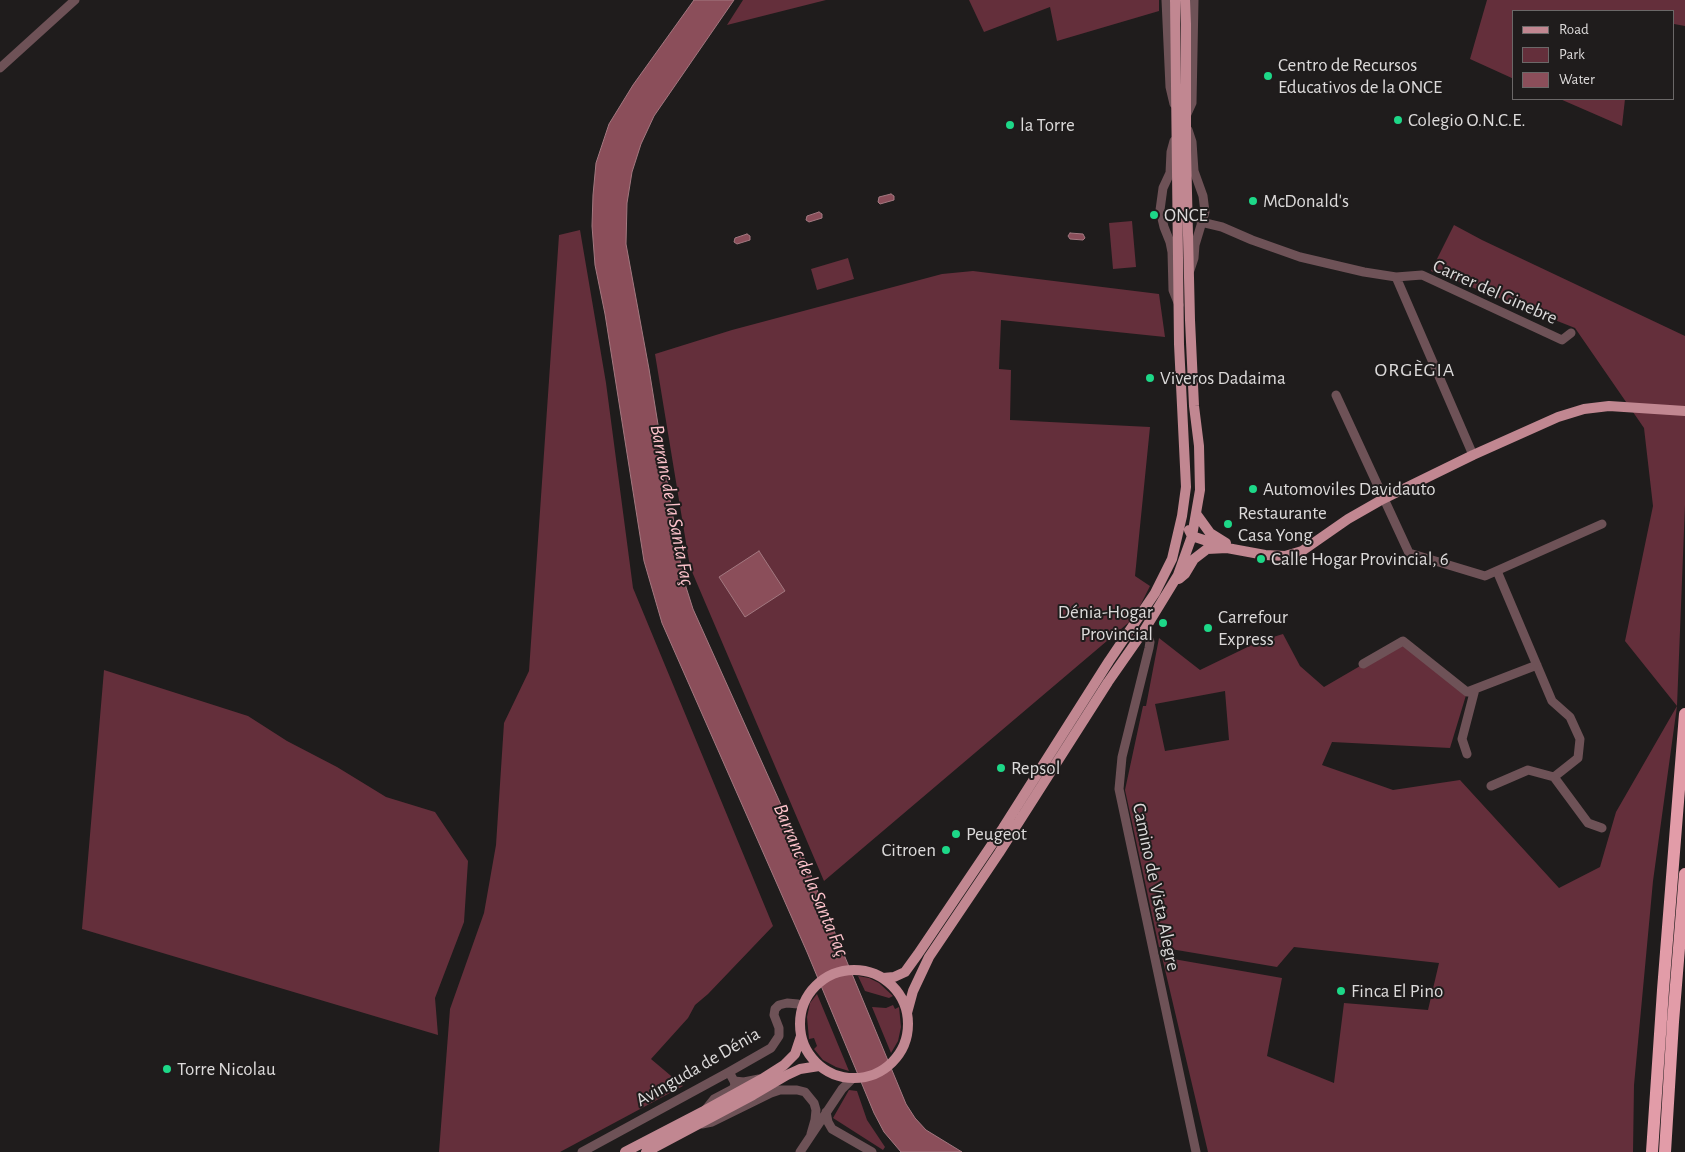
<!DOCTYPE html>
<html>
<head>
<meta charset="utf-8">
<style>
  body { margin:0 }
  #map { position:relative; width:1685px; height:1152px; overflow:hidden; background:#1f1c1c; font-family:"Alegreya Sans",sans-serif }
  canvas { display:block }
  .legend { position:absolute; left:1512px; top:10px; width:162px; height:90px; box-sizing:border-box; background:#1f1c1c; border:1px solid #6b6868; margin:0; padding:6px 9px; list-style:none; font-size:15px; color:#dcdada }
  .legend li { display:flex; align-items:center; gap:10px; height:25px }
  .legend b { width:25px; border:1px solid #6b6868 }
</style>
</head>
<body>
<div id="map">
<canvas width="1685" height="1152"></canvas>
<ul class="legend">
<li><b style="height:6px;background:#c18791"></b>Road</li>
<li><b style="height:14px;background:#642f3b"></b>Park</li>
<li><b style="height:14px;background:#8b4e5a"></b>Water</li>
</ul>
</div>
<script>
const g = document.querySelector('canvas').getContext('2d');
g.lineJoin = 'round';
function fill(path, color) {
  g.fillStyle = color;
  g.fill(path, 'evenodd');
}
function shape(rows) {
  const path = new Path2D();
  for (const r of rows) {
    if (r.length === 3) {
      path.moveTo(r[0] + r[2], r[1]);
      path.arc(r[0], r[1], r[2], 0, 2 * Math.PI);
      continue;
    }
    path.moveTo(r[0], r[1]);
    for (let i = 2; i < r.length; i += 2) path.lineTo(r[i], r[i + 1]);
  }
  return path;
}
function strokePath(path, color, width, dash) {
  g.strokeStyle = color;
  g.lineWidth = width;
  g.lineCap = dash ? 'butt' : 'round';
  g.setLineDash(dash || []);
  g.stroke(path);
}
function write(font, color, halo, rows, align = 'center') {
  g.font = font + ' "Alegreya Sans",sans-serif';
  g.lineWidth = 4;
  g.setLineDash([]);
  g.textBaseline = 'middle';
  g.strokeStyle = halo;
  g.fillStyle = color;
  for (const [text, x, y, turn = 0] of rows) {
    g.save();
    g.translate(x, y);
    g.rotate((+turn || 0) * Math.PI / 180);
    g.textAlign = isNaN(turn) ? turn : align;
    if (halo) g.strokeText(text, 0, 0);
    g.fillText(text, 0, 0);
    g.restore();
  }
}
const green = shape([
  [743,0,826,0,727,25],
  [969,0,1159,0,1159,11,1057,41,1050,7,984,32],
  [1487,0,1685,0,1685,26,1674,24,1674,11,1514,11,1514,79,1470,59],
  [1560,99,1625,99,1622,126],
  [1132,221,1136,267,1113,269,1109,223],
  [1454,225,1482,240,1685,336,1685,505,1677,706,1653,881,1634,1085,1633,1152,1208,1152,1162,957,1282,978,1267,1056,1334,1083,1344,1003,1428,1010,1439,963,1294,947,1277,967,1159,947,1125,790,1143,706,1146,706,1159,638,1200,670,1260,641,1283,634,1300,666,1324,687,1403,641,1467,692,1450,748,1332,742,1322,765,1393,790,1460,780,1559,888,1600,867,1616,812,1677,706,1625,641,1653,506,1644,428,1575,328,1431,271],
  [1225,691,1229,740,1165,751,1155,704],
  [580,230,606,383,633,588,773,926,708,994,695,1005,688,1018,651,1059,683,1086,560,1152,439,1152,450,1009,484,913,496,845,504,723,529,671,559,235],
  [848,258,854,279,817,290,811,269],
  [973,271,1159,294,1165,337,1001,320,999,369,1011,370,1010,420,1150,427,1135,576,1150,586,1134,618,824,881,690,567,655,354,732,330,942,274],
  [104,670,248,716,287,741,337,767,386,797,435,812,468,861,464,922,435,998,438,1035,82,929],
  [858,976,869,978,879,983,893,996,889,998,865,991],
  [817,994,849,1071,836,1067,823,1060,814,1049,817,1046,814,1038,809,1039,807,1017,810,1003],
  [893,1005,895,1009,899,1007,901,1027,898,1041,891,1053,872,1007,886,1008],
  [849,1090,857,1091,867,1120,885,1147,883,1150,833,1118]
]);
const water = shape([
  [694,0,734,0,654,116,641,144,632,172,627,203,626,244,649,369,680,560,686,587,693,609,791,827,906,1104,915,1118,926,1130,962,1152,901,1152,884,1132,874,1113,807,952,662,623,644,561,605,314,595,265,592,226,593,195,596,163,609,124,633,85,694,0],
  [891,194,894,196,894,200,880,204,878,202,879,197,891,194],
  [819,212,822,214,822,218,809,222,806,220,807,216,819,212],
  [1070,233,1083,234,1085,238,1083,240,1070,239,1068,236,1070,233],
  [747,234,750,236,750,240,737,244,734,242,735,238,747,234],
  [759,551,785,591,745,617,719,577,759,551]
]);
const minor = shape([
  [1166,0,1170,87,1174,104],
  [0,68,75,0],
  [1187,114,1192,103,1194,0],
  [1188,130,1192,142,1194,171,1203,196,1205,212,1195,245,1194,258,1190,270],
  [1174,141,1171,152,1170,173,1163,188,1160,210,1164,227,1170,242,1172,252,1173,290,1179,305],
  [1201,222,1222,227,1252,240,1300,257,1364,272,1396,277,1422,275,1562,340,1571,333],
  [1396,277,1473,455],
  [1336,395,1409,553,1485,576,1602,524],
  [1497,571,1552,701,1570,717,1580,739,1578,758,1554,777],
  [1145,629,1150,642,1149,648,1122,757,1119,789,1196,1152],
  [1363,664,1403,641,1467,692,1537,665],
  [1467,754,1462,739,1475,689],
  [1491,786,1528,770,1554,777,1588,823,1602,828],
  [734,1081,744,1082,759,1079],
  [706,1109,714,1099,733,1089,735,1085,734,1081,729,1072],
  [826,1112,828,1122,832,1129,872,1152],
  [702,1124,712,1122,771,1093,780,1090,797,1090,805,1092,814,1103,816,1110,815,1120,811,1134],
  [582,1152,729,1072,771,1048,779,1036,779,1028,774,1015,775,1009,779,1005,787,1003,798,1004,802,1006],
  [800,1152,842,1089,853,1078]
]);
const major = shape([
  [1197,515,1210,533,1226,543],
  [1189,530,1192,536,1222,546],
  [1179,579,1185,574,1194,559,1207,549,1227,548,1265,555,1285,556,1302,551,1348,519,1383,499,1473,455,1558,417,1584,409,1609,406,1685,411],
  [854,1024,54],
  [883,978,894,977,905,972,918,954,1003,828,1109,661,1155,593,1172,559,1182,516,1186,487,1179,344,1175,0],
  [907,1013,913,991,929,957,999,853,1108,682,1145,629,1178,575,1192,536,1200,490,1199,446,1194,406,1190,320,1186,150,1186,24,1185,0],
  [625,1152,704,1111,762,1079,784,1065,795,1054,801,1036],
  [646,1152,753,1095,787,1075,800,1069,819,1066]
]);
const highway = shape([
  [1652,1152,1663,990,1685,714],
  [1665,1152,1673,1022,1685,874]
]);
const markers = [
  [1268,76,5,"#1dd888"],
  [1398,120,5,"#1dd888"],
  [1010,125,5,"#1dd888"],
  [1253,201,5,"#1dd888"],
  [1154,215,5,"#1dd888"],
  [1150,378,5,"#1dd888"],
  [1253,489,5,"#1dd888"],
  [1228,524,5,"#1dd888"],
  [1261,559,5,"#1dd888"],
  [1163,623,5,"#1dd888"],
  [1208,628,5,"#1dd888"],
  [1001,768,5,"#1dd888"],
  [956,834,5,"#1dd888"],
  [946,850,5,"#1dd888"],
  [1341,991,5,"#1dd888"],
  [167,1069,5,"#1dd888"]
];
const poiNames = [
  ["Centro de Recursos",1278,65],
  ["Educativos de la ONCE",1278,87],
  ["Colegio O.N.C.E.",1408,120],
  ["la Torre",1020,125],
  ["McDonald's",1263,201],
  ["ONCE",1164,215],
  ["Viveros Dadaima",1160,378],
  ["Automoviles Davidauto",1263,489],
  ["Restaurante",1238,513],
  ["Casa Yong",1238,535],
  ["Calle Hogar Provincial, 6",1271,559],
  ["Dénia-Hogar",1153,612,"right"],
  ["Provincial",1153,634,"right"],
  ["Carrefour",1218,617],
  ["Express",1218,639],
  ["Repsol",1011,768],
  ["Peugeot",966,834],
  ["Citroen",936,850,"right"],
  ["Finca El Pino",1351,991],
  ["Torre Nicolau",177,1069]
];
const streetNames = [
  ["Carrer del Ginebre",1495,292,24],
  ["Camino de Vista Alegre",1156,887,78],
  ["Avinguda de Dénia",698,1067,-30]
];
const neighbourhoodNames = [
  ["ORGÈGIA",1415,370]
];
const waterNames = [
  ["Barranc de la Santa Faç",672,505,79],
  ["Barranc de la Santa Faç",811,880,67]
];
fill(green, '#642f3b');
fill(water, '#8b4e5a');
strokePath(water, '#a37880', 1);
strokePath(minor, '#6e5257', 9);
strokePath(major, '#c18791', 10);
strokePath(highway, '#e29ca8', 12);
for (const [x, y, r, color] of markers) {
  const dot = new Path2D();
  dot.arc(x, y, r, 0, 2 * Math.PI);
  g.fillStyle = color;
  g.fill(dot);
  strokePath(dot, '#1f1c1c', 2);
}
write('19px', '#dcdada', '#1f1c1c', poiNames, 'left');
write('19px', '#dcdada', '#1f1c1c', streetNames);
g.letterSpacing = '1px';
write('20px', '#dcdada', '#1f1c1c', neighbourhoodNames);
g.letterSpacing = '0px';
write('italic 20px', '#fec3cc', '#1f1c1c', waterNames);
</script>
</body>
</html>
